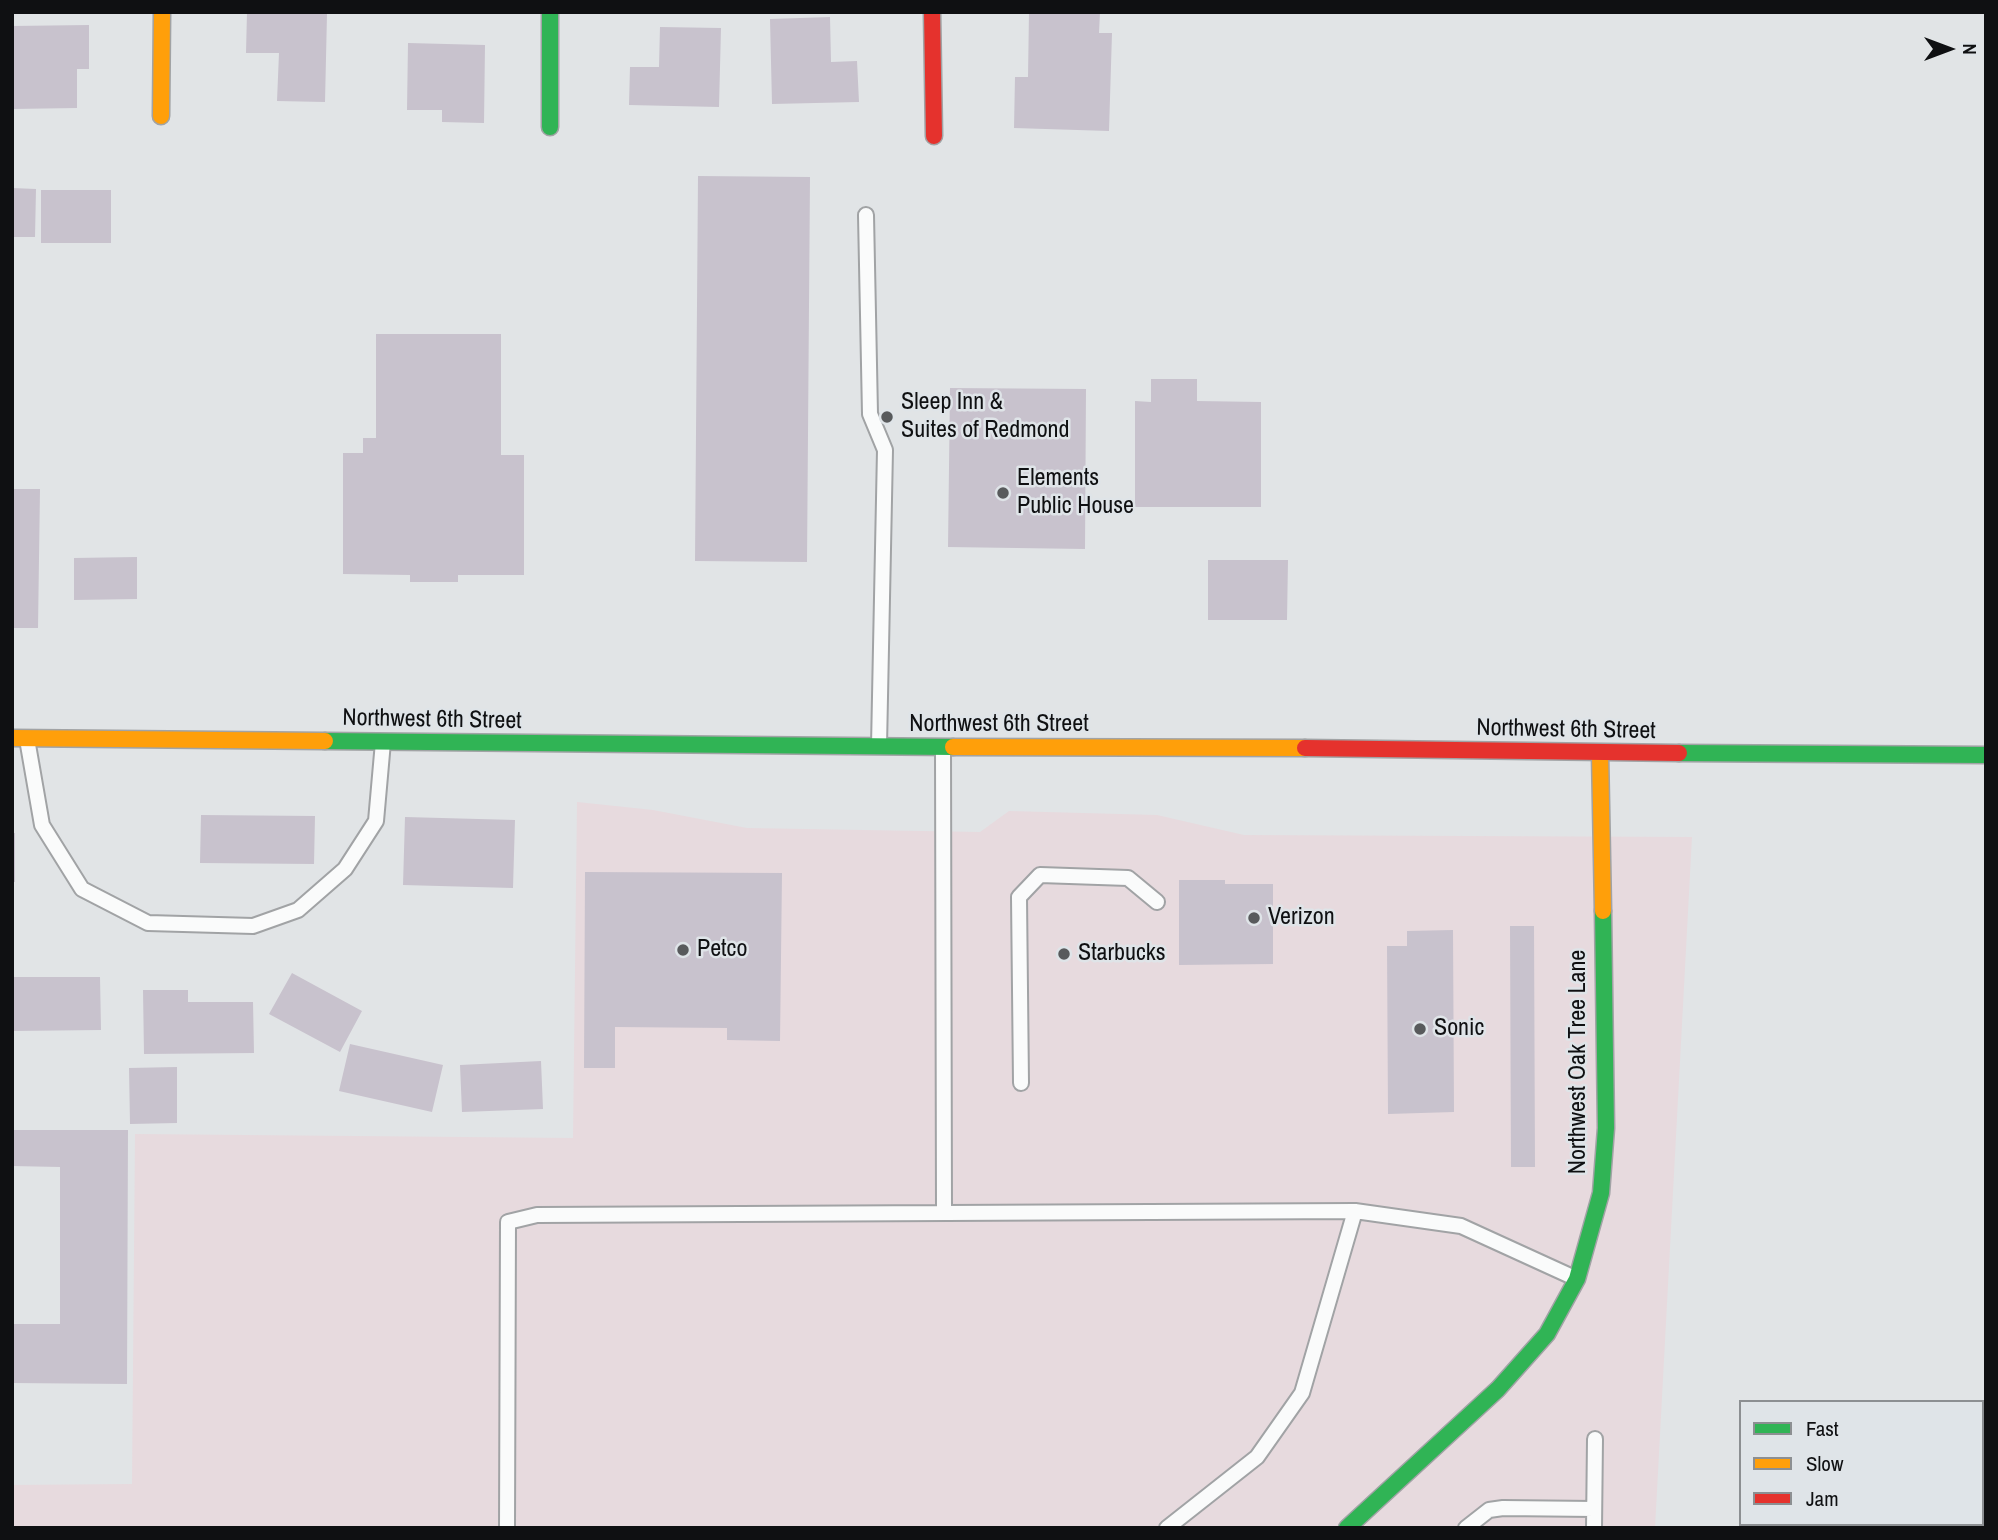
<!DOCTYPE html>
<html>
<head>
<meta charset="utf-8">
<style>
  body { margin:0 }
  #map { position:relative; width:1998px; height:1540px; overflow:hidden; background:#e1e4e6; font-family:"Archivo Narrow",sans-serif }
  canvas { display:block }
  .frame { position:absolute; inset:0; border:14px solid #0f1012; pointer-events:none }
  .legend { position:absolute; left:1739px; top:1400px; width:245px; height:126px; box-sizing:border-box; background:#dfe4e8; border:2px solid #8c8f92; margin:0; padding:9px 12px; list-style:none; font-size:21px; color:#0f1012 }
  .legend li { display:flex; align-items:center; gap:14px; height:35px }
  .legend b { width:35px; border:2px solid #8c8f92 }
  .north { position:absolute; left:1914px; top:14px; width:70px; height:70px; -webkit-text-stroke:5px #dfe4e8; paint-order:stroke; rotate:90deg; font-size:19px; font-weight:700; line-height:28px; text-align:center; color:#0f1012 }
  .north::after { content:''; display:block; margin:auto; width:24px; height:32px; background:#0f1012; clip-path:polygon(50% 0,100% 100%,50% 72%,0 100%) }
</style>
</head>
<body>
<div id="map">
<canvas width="1998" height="1540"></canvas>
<div class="frame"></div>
<ul class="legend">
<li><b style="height:9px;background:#30b455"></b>Fast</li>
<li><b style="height:9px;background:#ff9f0a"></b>Slow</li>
<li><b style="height:9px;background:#e5322d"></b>Jam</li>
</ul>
<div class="north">N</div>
</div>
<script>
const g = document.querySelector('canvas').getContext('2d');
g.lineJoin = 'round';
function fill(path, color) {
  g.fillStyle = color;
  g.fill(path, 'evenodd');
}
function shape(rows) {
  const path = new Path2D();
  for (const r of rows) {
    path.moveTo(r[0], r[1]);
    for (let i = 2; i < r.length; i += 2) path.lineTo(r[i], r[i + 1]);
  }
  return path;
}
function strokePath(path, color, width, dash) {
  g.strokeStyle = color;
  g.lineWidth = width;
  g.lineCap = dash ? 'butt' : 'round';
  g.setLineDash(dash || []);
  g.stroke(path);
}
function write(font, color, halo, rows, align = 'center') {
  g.font = font + ' "Archivo Narrow",sans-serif';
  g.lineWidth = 5;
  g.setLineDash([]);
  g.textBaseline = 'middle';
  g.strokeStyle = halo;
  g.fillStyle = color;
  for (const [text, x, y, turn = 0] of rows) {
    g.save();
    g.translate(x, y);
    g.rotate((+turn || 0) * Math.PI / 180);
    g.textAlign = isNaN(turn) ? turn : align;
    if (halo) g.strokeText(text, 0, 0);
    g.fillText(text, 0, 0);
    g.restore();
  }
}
const commercial = shape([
  [577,802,653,810,747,828,980,832,1009,811,1157,815,1244,835,1692,837,1655,1528,12,1528,12,1485,132,1484,135,1134,573,1138]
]);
const building = shape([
  [247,12,327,14,325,102,277,101,279,53,246,53],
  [1029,12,1100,12,1099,33,1112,33,1109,131,1014,128,1015,77,1028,77],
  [830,17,831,62,857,61,859,102,772,104,770,19],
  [89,25,89,69,77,69,77,108,12,109,12,26],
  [660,27,721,28,719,107,629,105,630,67,659,67],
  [408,43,485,45,484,123,442,122,442,110,407,110],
  [698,176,810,177,807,562,695,561],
  [12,188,36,189,35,237,12,237],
  [41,190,111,190,111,243,41,243],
  [376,334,501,334,501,455,524,455,524,575,458,575,458,582,410,582,410,575,343,574,343,453,363,453,363,438,376,438],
  [1151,379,1197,379,1197,401,1261,402,1261,507,1135,507,1135,401,1151,402],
  [950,388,1086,389,1085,549,948,547],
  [12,489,40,489,38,628,12,628],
  [137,557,137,599,74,600,74,558],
  [1208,560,1288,560,1287,620,1208,620],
  [201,815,315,816,314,864,200,863],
  [405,817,515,820,513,888,403,885],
  [12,833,15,833,15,882,12,882],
  [585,872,782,873,780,1041,727,1040,727,1028,615,1027,615,1068,584,1068],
  [1179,880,1225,880,1225,884,1273,884,1273,964,1179,965],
  [1510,926,1534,926,1535,1167,1511,1167],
  [1453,930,1454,1112,1388,1114,1387,946,1407,946,1407,931],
  [292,973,362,1011,340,1052,269,1014],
  [12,977,100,977,101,1030,12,1031],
  [143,990,188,990,188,1002,253,1002,254,1053,144,1054],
  [350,1044,443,1065,432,1112,339,1091],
  [541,1061,543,1109,462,1112,460,1065],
  [177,1067,177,1123,130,1124,129,1068],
  [12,1130,128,1130,127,1384,12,1383,12,1324,60,1324,60,1167,12,1166]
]);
const lane = shape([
  [866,215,870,414,885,450,879,746],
  [27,739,42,825,82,889,148,923,253,926,298,910,345,869,376,821,383,742],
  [943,749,944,1213],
  [1021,1083,1019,897,1040,875,1128,878,1157,902],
  [507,1528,508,1222,537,1215,1355,1211,1461,1226,1577,1279],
  [1167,1528,1257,1457,1302,1393,1355,1211],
  [1466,1528,1489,1510,1503,1508,1594,1509],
  [1594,1528,1595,1439]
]);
const fast = shape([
  [550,12,550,127],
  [325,741,953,747],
  [1679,753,1986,755],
  [1347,1528,1498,1389,1547,1334,1577,1279,1601,1193,1606,1128,1603,911]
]);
const slow = shape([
  [161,116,162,12],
  [12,738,325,741],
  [953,747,1305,748],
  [1600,753,1603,911]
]);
const jam = shape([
  [932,12,934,136],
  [1305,748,1679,753]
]);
const markers = [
  [887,417,7,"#585a5c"],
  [1003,493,7,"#585a5c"],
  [1254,918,7,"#585a5c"],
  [683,950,7,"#585a5c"],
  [1064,954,7,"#585a5c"],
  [1420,1029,7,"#585a5c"]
];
const poiNames = [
  ["Sleep Inn &",901,403],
  ["Suites of Redmond",901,431],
  ["Elements",1017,479],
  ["Public House",1017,507],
  ["Verizon",1268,918],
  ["Petco",697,950],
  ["Starbucks",1078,954],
  ["Sonic",1434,1029]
];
const streetNames = [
  ["Northwest 6th Street",432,720,1],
  ["Northwest 6th Street",999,725],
  ["Northwest 6th Street",1566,730,1],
  ["Northwest Oak Tree Lane",1579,1062,-90]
];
fill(commercial, '#e7dade');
fill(building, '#c8c2cd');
strokePath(lane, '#a1a3a5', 18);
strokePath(fast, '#a1a3a5', 19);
strokePath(slow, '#a1a3a5', 19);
strokePath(jam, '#a1a3a5', 19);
strokePath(lane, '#fafbfb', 14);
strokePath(fast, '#30b455', 16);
strokePath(slow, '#ff9f0a', 16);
strokePath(jam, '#e5322d', 16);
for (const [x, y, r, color] of markers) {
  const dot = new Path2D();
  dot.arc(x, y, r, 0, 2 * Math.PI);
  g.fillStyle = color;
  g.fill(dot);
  strokePath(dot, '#dfe4e8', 2.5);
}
write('24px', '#0f1012', '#dfe4e8', poiNames, 'left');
write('24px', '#0f1012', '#dfe4e8', streetNames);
</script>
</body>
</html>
